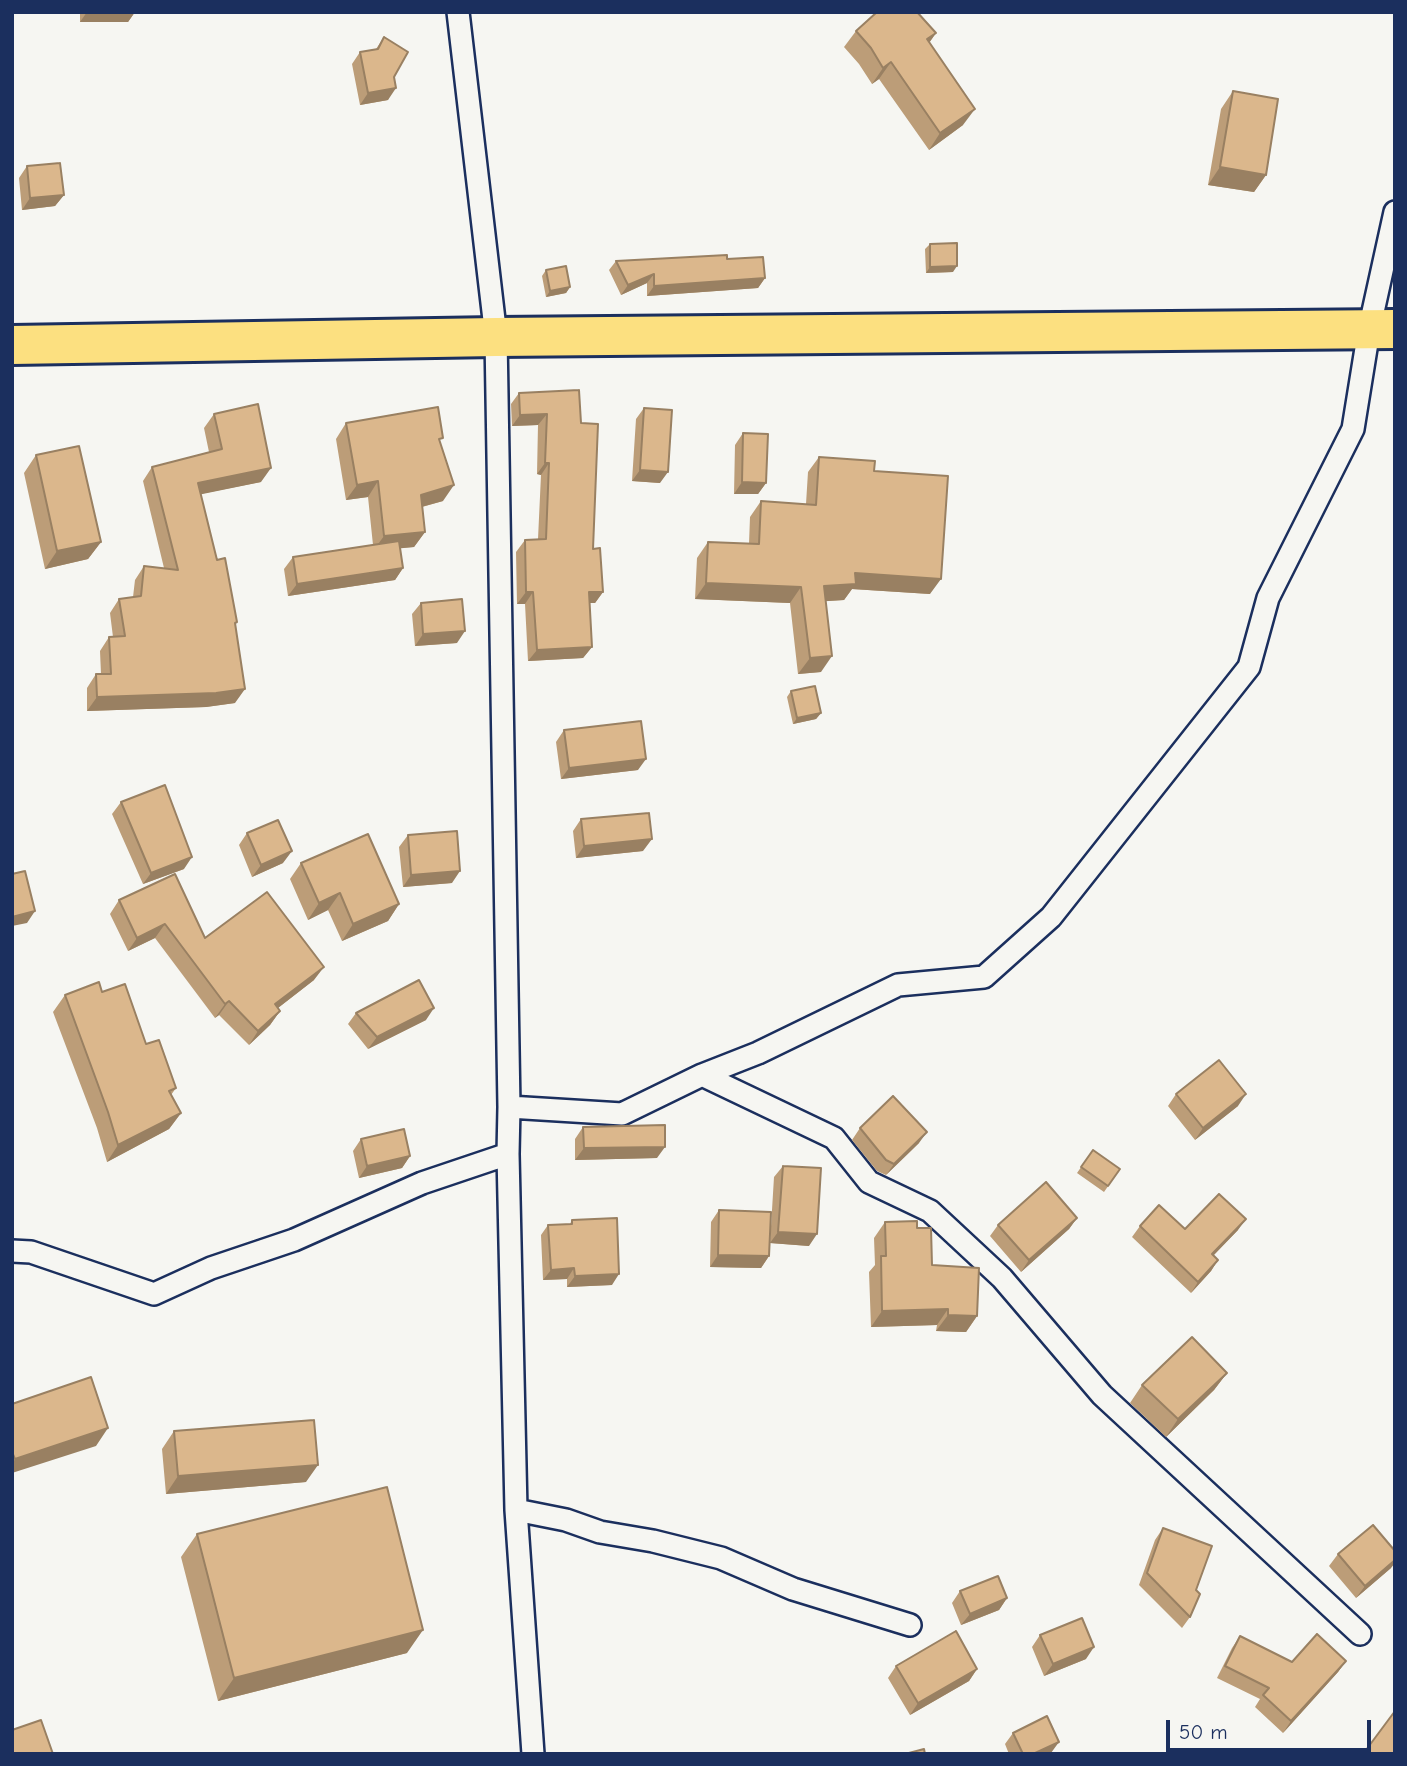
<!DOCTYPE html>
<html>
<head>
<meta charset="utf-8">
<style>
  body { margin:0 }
  #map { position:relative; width:1407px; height:1766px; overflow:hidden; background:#f6f6f2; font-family:"Comic Neue",sans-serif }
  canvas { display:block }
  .frame { position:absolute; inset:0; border:14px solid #1b2f5e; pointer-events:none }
  .scale { position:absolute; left:1166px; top:1720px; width:205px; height:32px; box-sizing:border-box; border:4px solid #1b2f5e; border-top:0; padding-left:9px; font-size:21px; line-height:24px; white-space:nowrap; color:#1b2f5e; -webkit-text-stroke:5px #f6f6f2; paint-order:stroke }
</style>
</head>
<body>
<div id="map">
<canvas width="1407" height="1766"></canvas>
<div class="frame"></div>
<div class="scale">50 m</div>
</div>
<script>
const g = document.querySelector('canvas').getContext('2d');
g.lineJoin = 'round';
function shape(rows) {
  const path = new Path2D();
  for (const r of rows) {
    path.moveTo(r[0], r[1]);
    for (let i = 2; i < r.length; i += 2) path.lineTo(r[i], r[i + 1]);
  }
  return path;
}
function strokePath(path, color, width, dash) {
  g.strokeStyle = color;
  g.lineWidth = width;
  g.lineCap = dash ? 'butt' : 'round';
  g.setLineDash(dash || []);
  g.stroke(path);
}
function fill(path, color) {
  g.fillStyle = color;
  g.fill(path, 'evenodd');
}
const street = shape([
  [458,12,496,337,509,1107,508,1154,516,1510,533,1754],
  [702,1075,834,1138,869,1182,930,1211,1002,1278,1102,1395,1360,1634],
  [509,1107,622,1114,702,1075,758,1053,898,985,984,977,1051,917,1249,667,1268,598,1353,429,1369,330,1395,212],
  [12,1251,31,1252,154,1294,211,1268,294,1240,422,1183,508,1154],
  [516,1510,566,1520,600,1532,653,1541,721,1558,793,1589,910,1625]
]);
const highway = shape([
  [12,345,496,337,1395,329]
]);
const wall = shape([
  [80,12,135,12,128,22,80,22],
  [856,31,936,33,929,43,963,125,929,150,879,79,872,84,859,64,844,47],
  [384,37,394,77,388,100,360,105,352,64,360,52,376,49],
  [1233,91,1266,175,1254,192,1208,185,1221,109],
  [27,166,64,195,55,206,22,210,19,178],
  [930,244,953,272,926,273,925,249],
  [727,259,765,278,758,288,647,296,647,283,621,295,609,270,616,261],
  [546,270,570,287,566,293,546,297,542,276],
  [519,393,581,423,593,549,603,592,595,603,589,603,592,647,583,658,528,661,525,604,517,604,516,552,525,540,538,539,541,475,537,474,538,425,512,426,511,404],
  [644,408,660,483,632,481,636,419],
  [214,414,261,482,200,494,217,560,236,625,235,703,206,707,87,711,87,688,96,674,101,674,100,651,109,637,113,637,110,613,119,599,133,597,135,580,144,566,164,568,143,481,152,467,209,452,204,428],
  [346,423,440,443,443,501,422,507,425,532,414,547,400,548,403,568,395,580,288,596,284,569,293,557,373,545,368,497,346,500,336,439],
  [743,433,766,483,758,494,734,494,735,445],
  [36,455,101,542,88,559,45,569,24,473],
  [819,457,874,471,930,594,852,589,844,600,826,601,821,672,798,674,790,603,695,599,697,558,708,542,749,544,750,517,761,501,806,504,808,472],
  [421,603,457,643,415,646,412,614],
  [791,691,821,713,816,719,793,724,787,697],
  [564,730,638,770,561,779,556,742],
  [121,802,184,869,143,884,112,814],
  [581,819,643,851,576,858,573,831],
  [247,833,283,863,252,877,239,845],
  [408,835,452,883,403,887,399,847],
  [301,863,399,904,388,921,342,941,328,910,308,920,290,879],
  [119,900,205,938,314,980,278,1008,280,1011,270,1025,249,1045,219,1015,215,1018,155,938,128,951,110,914],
  [102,992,146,1044,176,1088,171,1095,181,1113,169,1129,107,1162,97,1128,53,1012,65,995],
  [356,1013,426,1020,368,1049,348,1024],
  [1176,1094,1238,1106,1195,1140,1168,1106],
  [583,1127,657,1158,575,1160,575,1139],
  [860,1128,919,1143,886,1175,877,1171,852,1140],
  [361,1139,410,1156,402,1168,359,1178,353,1151],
  [1093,1150,1120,1169,1104,1192,1077,1173],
  [783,1166,809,1246,770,1243,774,1177],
  [719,1210,769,1256,761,1268,710,1267,711,1222],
  [1077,1218,1069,1229,1021,1272,990,1236,998,1225],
  [572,1220,612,1285,567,1287,567,1279,543,1280,541,1235,548,1225,570,1224],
  [885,1222,917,1228,932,1265,977,1316,966,1332,936,1331,937,1325,871,1327,869,1272,875,1265,874,1238],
  [1140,1226,1185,1229,1238,1230,1213,1256,1218,1260,1211,1271,1191,1293,1132,1237],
  [1227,1373,1214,1390,1166,1437,1130,1403,1142,1385],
  [174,1431,306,1482,166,1494,162,1449],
  [1163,1528,1196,1590,1190,1617,1182,1628,1139,1585,1155,1540],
  [197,1534,407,1653,218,1701,181,1557],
  [1338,1554,1391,1568,1356,1598,1329,1566],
  [960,1591,1007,1598,999,1610,961,1625,952,1603],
  [1040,1635,1086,1659,1044,1676,1032,1647],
  [1240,1636,1292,1662,1346,1661,1338,1672,1283,1733,1255,1707,1260,1699,1217,1678,1232,1648],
  [896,1666,977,1669,969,1681,910,1715,888,1678],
  [1013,1733,1051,1753,1009,1754,1005,1744]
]);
const shadedWall = shape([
  [87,12,135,12,128,22,80,22],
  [936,33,924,50,927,39],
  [891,62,879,79,872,84,883,68],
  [396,88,388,100,360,105,368,93],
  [975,109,963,125,929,150,940,133],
  [1220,167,1266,175,1254,192,1208,185],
  [64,195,55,206,22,210,30,198],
  [957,266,953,272,926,273,930,267],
  [654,274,647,283,621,295,628,285],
  [765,278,758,288,647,296,654,286],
  [570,287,566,293,546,297,550,291],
  [547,414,538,425,512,426,520,415],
  [545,463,549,463,541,475,537,474],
  [271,468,261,482,188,497,198,483],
  [640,470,668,472,660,483,632,481],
  [378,481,368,497,346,500,357,485],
  [742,482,766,483,758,494,734,494],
  [454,485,443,501,410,510,421,495],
  [425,532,414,547,373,551,384,536],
  [101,542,88,559,45,569,57,551],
  [403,568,395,580,288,596,297,584],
  [855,573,941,579,930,594,852,589,844,600,813,602,824,586],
  [706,583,801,587,790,603,695,599],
  [526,592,533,592,525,604,517,604],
  [589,592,603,592,595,603,581,603],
  [465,631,457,643,415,646,423,634],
  [592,647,583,658,528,661,537,650],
  [832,656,821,672,798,674,810,658],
  [245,689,235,703,206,707,87,711,97,697],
  [821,713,816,719,793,724,797,718],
  [646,759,638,770,561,779,569,768],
  [652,839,643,851,576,858,584,846],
  [292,851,283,863,252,877,261,865],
  [192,857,184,869,143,884,151,873],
  [460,871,452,883,403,887,411,875],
  [340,893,328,910,308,920,319,903],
  [399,904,388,921,342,941,353,924],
  [35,911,27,923,12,926,12,917],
  [165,924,155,938,128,951,137,938],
  [324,967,314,980,265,1018,275,1004],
  [229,1001,219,1015,215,1018,225,1004],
  [434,1008,426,1020,368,1049,377,1037],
  [280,1011,270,1025,249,1045,258,1031],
  [1246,1094,1238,1106,1195,1140,1203,1128],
  [181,1113,169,1129,107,1162,118,1145],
  [927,1132,919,1143,886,1175,894,1164],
  [665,1147,657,1158,575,1160,584,1148],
  [410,1156,402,1168,359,1178,367,1166],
  [1077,1218,1069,1229,1021,1272,1029,1260],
  [1246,1219,1238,1230,1204,1265,1212,1254],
  [778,1232,817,1234,809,1246,770,1243],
  [718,1255,769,1256,761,1268,710,1267],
  [1218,1260,1211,1271,1191,1293,1198,1282],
  [574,1268,567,1279,543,1280,551,1270],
  [619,1274,612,1285,567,1287,575,1276],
  [948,1309,937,1325,871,1327,882,1311],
  [948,1315,977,1316,966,1332,936,1331],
  [1227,1373,1214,1390,1166,1437,1178,1419],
  [108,1428,96,1446,12,1473,12,1463,15,1459],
  [318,1465,306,1482,166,1494,178,1476],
  [1395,1560,1395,1563,1391,1568,1356,1598,1365,1586],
  [1007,1598,999,1610,961,1625,970,1614],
  [423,1630,407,1653,218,1701,234,1678],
  [1094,1647,1086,1659,1044,1676,1053,1664],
  [1346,1661,1338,1672,1283,1733,1291,1721],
  [977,1669,969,1681,910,1715,918,1703],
  [1059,1742,1051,1753,1033,1754]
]);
const building = shape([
  [877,12,917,12,936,33,927,39,975,109,940,133,891,62,883,68,871,48,856,31,877,12],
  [384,37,408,52,394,77,396,88,368,93,360,52,378,49,384,37],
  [1233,91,1278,99,1266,175,1220,167,1233,91],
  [60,163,64,195,30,198,27,166,60,163],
  [957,243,957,266,930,267,930,244,957,243],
  [727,255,727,259,763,257,765,278,654,286,654,274,628,285,616,261,727,255],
  [566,266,570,287,550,291,546,270,566,266],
  [579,390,581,423,598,424,593,549,600,548,603,592,589,592,592,647,537,650,533,592,526,592,525,540,546,539,549,463,545,463,547,414,520,415,519,393,579,390],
  [258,404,271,468,198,483,217,560,225,558,237,622,235,623,245,689,216,693,97,697,96,674,111,674,109,637,125,636,119,599,141,596,144,566,178,570,152,467,222,449,214,414,258,404],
  [438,407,443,438,439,439,454,485,421,495,425,532,384,536,378,481,357,485,346,423,438,407],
  [644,408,672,410,668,472,640,470,644,408],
  [743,433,768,434,766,483,742,482,743,433],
  [79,446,101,542,57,551,36,455,79,446],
  [819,457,875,461,874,471,948,476,941,579,855,573,856,584,824,586,832,656,810,658,801,587,706,583,708,542,759,544,761,501,816,505,819,457],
  [399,541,403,568,297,584,293,557,399,541],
  [462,599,465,631,423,634,421,603,462,599],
  [815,686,821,713,797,718,791,691,815,686],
  [641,721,646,759,569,768,564,730,641,721],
  [165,785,192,857,151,873,121,802,165,785],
  [649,813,652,839,584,846,581,819,649,813],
  [278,820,292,851,261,865,247,833,278,820],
  [457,831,460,871,411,875,408,835,457,831],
  [368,834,399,904,353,924,340,893,319,903,301,863,368,834],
  [25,871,35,911,12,917,12,874,25,871],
  [175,874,205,938,267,892,324,967,275,1004,280,1011,258,1031,229,1001,225,1004,165,924,137,938,119,900,175,874],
  [419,980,434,1008,377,1037,356,1013,419,980],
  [99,982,102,992,125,984,146,1044,159,1040,176,1088,169,1091,181,1113,118,1145,108,1112,65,995,99,982],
  [1219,1060,1246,1094,1203,1128,1176,1094,1219,1060],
  [893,1096,927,1132,894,1164,886,1160,860,1128,893,1096],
  [665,1125,665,1147,584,1148,583,1127,665,1125],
  [404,1129,410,1156,367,1166,361,1139,404,1129],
  [1093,1150,1120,1169,1108,1186,1081,1167,1093,1150],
  [783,1166,821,1168,817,1234,778,1232,783,1166],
  [1046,1182,1077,1218,1029,1260,998,1225,1046,1182],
  [1219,1194,1246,1219,1212,1254,1218,1260,1198,1282,1140,1226,1159,1205,1185,1229,1219,1194],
  [719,1210,771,1212,769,1256,718,1255,719,1210],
  [617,1218,619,1274,575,1276,574,1268,551,1270,548,1225,572,1224,572,1220,617,1218],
  [917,1221,917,1228,931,1228,932,1265,979,1268,977,1316,948,1315,948,1309,882,1311,881,1256,886,1256,885,1222,917,1221],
  [1192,1337,1227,1373,1178,1419,1142,1385,1192,1337],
  [91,1377,108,1428,15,1459,12,1452,12,1404,91,1377],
  [314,1420,318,1465,178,1476,174,1431,314,1420],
  [387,1487,423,1630,234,1678,197,1534,387,1487],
  [1373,1525,1395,1551,1395,1560,1365,1586,1338,1554,1373,1525],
  [1163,1528,1212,1546,1196,1590,1200,1594,1190,1617,1147,1573,1163,1528],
  [998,1576,1007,1598,970,1614,960,1591,998,1576],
  [1082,1618,1094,1647,1053,1664,1040,1635,1082,1618],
  [956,1631,977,1669,918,1703,896,1666,956,1631],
  [1317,1634,1346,1661,1291,1721,1263,1695,1269,1688,1225,1666,1240,1636,1292,1662,1317,1634],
  [1395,1711,1395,1754,1363,1754,1395,1711],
  [1047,1716,1059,1742,1033,1754,1023,1754,1013,1733,1047,1716],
  [41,1720,53,1754,12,1754,12,1730,41,1720],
  [924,1749,925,1754,905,1754,924,1749]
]);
strokePath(street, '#1b2f5e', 26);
strokePath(highway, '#1b2f5e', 44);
strokePath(street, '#f6f6f2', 21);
strokePath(highway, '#fce080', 38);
fill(wall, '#bc9d78');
fill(shadedWall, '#998062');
fill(building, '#dbb78c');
strokePath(building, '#998062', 2);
</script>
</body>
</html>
